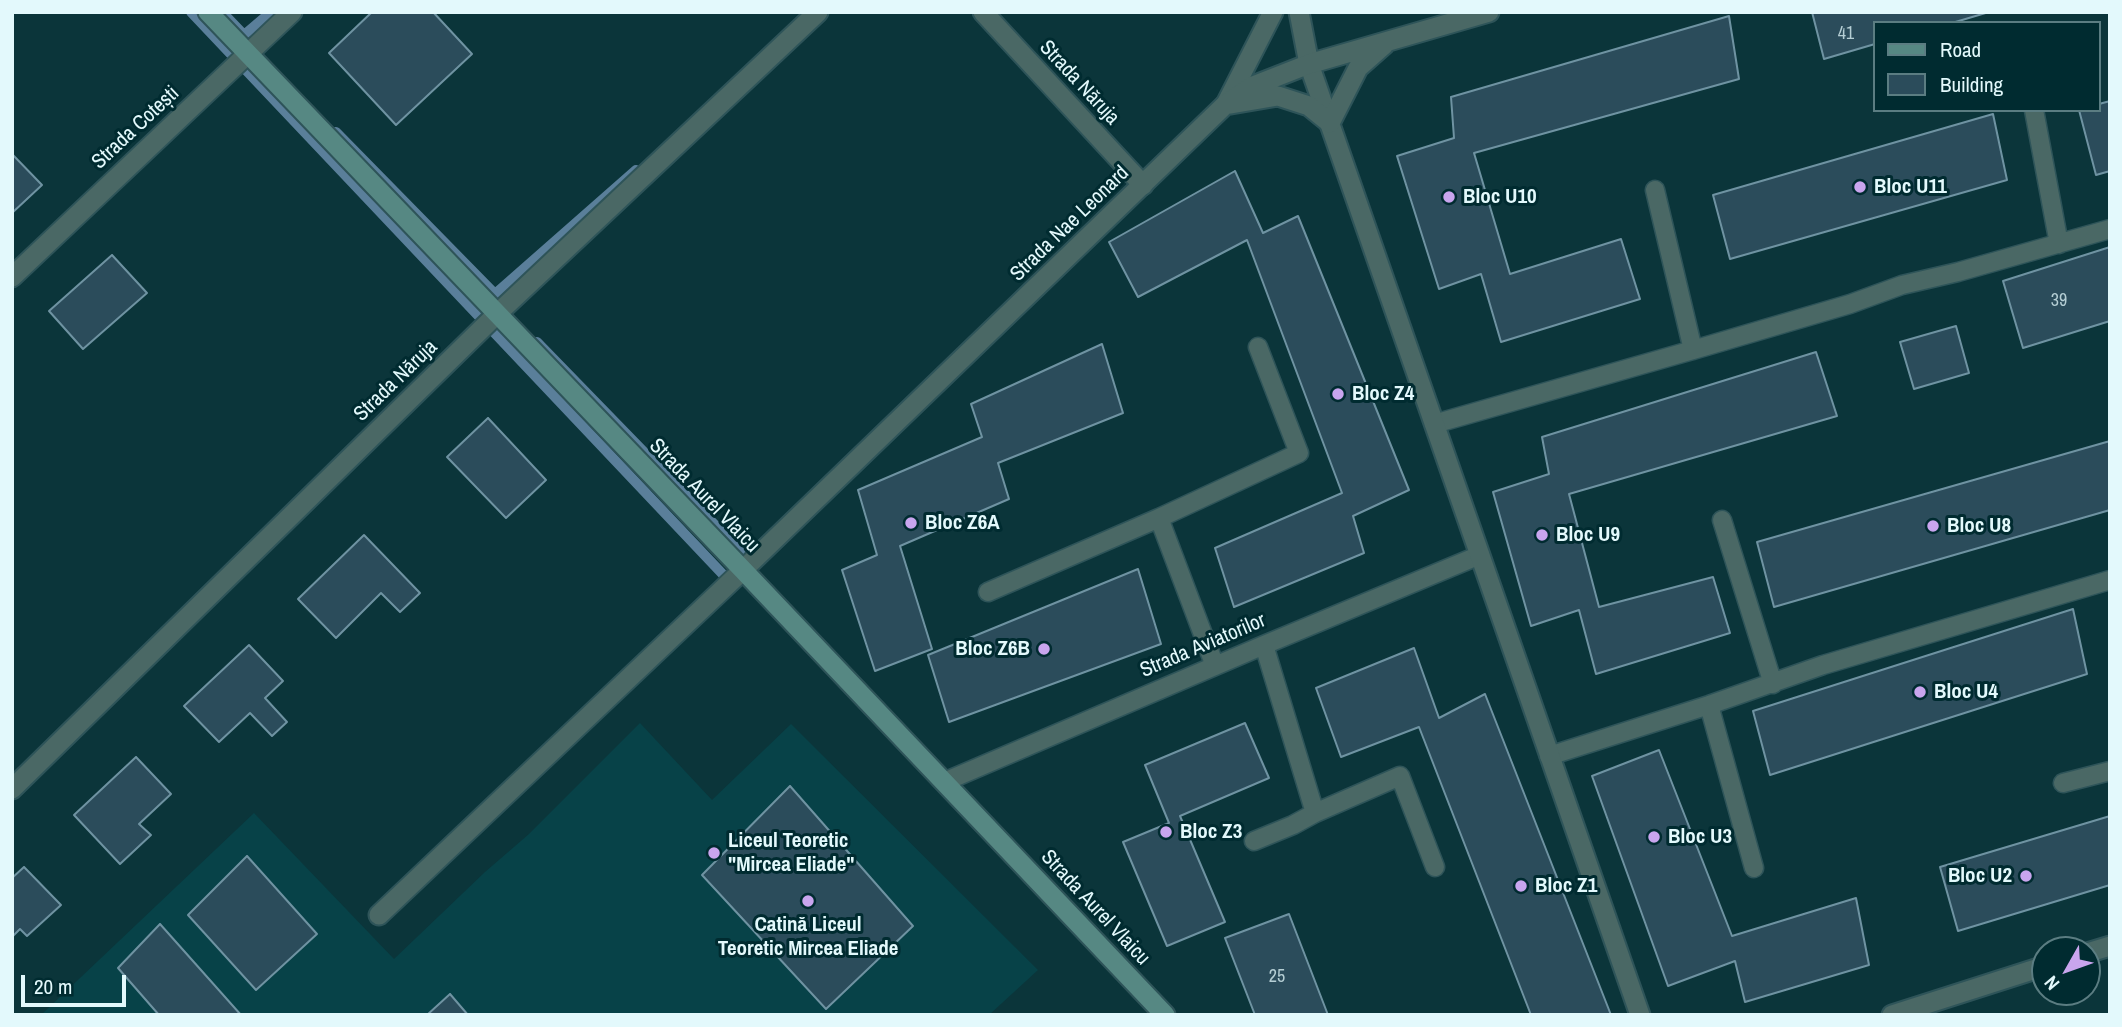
<!DOCTYPE html>
<html>
<head>
<meta charset="utf-8">
<style>
  body { margin:0 }
  #map { position:relative; width:2122px; height:1027px; overflow:hidden; background:#0b353a; font-family:"Archivo Narrow",sans-serif }
  canvas { display:block }
  .frame { position:absolute; inset:0; border:14px solid #e3f9fc; pointer-events:none }
  .legend { position:absolute; left:1873px; top:21px; width:228px; height:91px; box-sizing:border-box; background:#002b30; border:2px solid #5b7d82; margin:0; padding:9px 12px; list-style:none; font-size:21px; color:#e3f9fc }
  .legend li { display:flex; align-items:center; gap:14px; height:35px }
  .legend b { width:35px; border:2px solid #5b7d82 }
  .north { position:absolute; left:2031px; top:936px; width:70px; height:70px; box-sizing:border-box; background:#002b30; border:2px solid #5b7d82; border-radius:50%; rotate:230deg; font-size:19px; font-weight:700; line-height:28px; text-align:center; color:#e3f9fc }
  .north::after { content:''; display:block; margin:auto; width:24px; height:32px; background:#c9a5ee; clip-path:polygon(50% 0,100% 100%,50% 72%,0 100%) }
  .scale { position:absolute; left:21px; top:975px; width:105px; height:32px; box-sizing:border-box; border:4px solid #e3f9fc; border-top:0; padding-left:9px; font-size:21px; line-height:24px; white-space:nowrap; color:#e3f9fc; -webkit-text-stroke:5px #002b30; paint-order:stroke }
</style>
</head>
<body>
<div id="map">
<canvas width="2122" height="1027"></canvas>
<div class="frame"></div>
<ul class="legend">
<li><b style="height:9px;background:#568883"></b>Road</li>
<li><b style="height:19px;background:#2b4c5b"></b>Building</li>
</ul>
<div class="north">N</div>
<div class="scale">20 m</div>
</div>
<script>
const g = document.querySelector('canvas').getContext('2d');
g.lineJoin = 'round';
function fill(path, color) {
  g.fillStyle = color;
  g.fill(path, 'evenodd');
}
function shape(rows) {
  const path = new Path2D();
  for (const r of rows) {
    path.moveTo(r[0], r[1]);
    for (let i = 2; i < r.length; i += 2) path.lineTo(r[i], r[i + 1]);
  }
  return path;
}
function strokePath(path, color, width, dash) {
  g.strokeStyle = color;
  g.lineWidth = width;
  g.lineCap = dash ? 'butt' : 'round';
  g.setLineDash(dash || []);
  g.stroke(path);
}
function write(font, color, halo, rows, align = 'center') {
  g.font = font + ' "Archivo Narrow",sans-serif';
  g.lineWidth = 6;
  g.setLineDash([]);
  g.textBaseline = 'middle';
  g.strokeStyle = halo;
  g.fillStyle = color;
  for (const [text, x, y, turn = 0] of rows) {
    g.save();
    g.translate(x, y);
    g.rotate((+turn || 0) * Math.PI / 180);
    g.textAlign = isNaN(turn) ? turn : align;
    if (halo) g.strokeText(text, 0, 0);
    g.fillText(text, 0, 0);
    g.restore();
  }
}
const built = shape([
  [640,723,712,800,791,724,1038,970,989,1015,41,1015,254,813,394,959,485,872,529,834]
]);
const stream = shape([
  [191,12,732,584],
  [222,12,244,35,271,12],
  [336,132,495,294,636,170],
  [537,342,749,560,746,565]
]);
const building = shape([
  [372,12,433,12,472,54,396,125,329,53,372,12],
  [1812,12,1989,12,1952,23,1875,23,1875,44,1824,59,1812,12],
  [1729,16,1739,79,1474,153,1510,274,1621,239,1640,299,1501,342,1481,274,1439,289,1397,156,1454,138,1451,97,1729,16],
  [2110,101,2110,171,2096,175,2079,110,2099,110,2099,104,2110,101],
  [1993,114,2007,180,1730,259,1713,195,1993,114],
  [12,154,42,185,12,213,12,154],
  [1235,171,1263,233,1298,216,1409,490,1353,516,1364,553,1234,607,1215,548,1342,493,1247,240,1138,297,1109,242,1235,171],
  [2110,247,2110,321,2023,348,2003,281,2110,247],
  [112,255,147,293,83,349,49,311,112,255],
  [1956,326,1969,373,1914,389,1900,342,1956,326],
  [1102,344,1123,413,998,463,1009,499,900,546,932,649,875,671,842,570,877,555,858,490,982,437,971,404,1102,344],
  [1816,352,1837,416,1569,494,1599,607,1713,577,1730,633,1596,674,1579,610,1531,626,1493,492,1549,474,1542,437,1816,352],
  [488,418,546,480,506,518,447,457,488,418],
  [2110,441,2110,510,1774,607,1757,542,2110,441],
  [364,535,420,593,400,612,381,593,336,638,298,599,364,535],
  [1138,569,1161,644,949,722,928,655,1138,569],
  [2073,609,2087,674,1770,775,1753,711,2073,609],
  [249,645,283,681,265,698,287,722,272,736,250,713,219,742,184,706,249,645],
  [1414,648,1439,718,1485,694,1611,1015,1531,1015,1419,727,1341,757,1316,688,1414,648],
  [1245,723,1269,778,1180,816,1225,922,1167,946,1123,842,1169,823,1145,765,1245,723],
  [1659,750,1732,936,1856,898,1869,965,1745,1002,1735,961,1668,986,1592,776,1659,750],
  [136,757,171,794,139,824,151,835,120,864,74,815,136,757],
  [790,786,913,926,826,1009,702,875,790,786],
  [2110,816,2110,885,1958,931,1940,867,2110,816],
  [247,856,317,934,256,990,188,915,247,856],
  [24,867,61,905,27,936,20,929,12,937,12,878,24,867],
  [1289,914,1328,1015,1255,1015,1225,938,1289,914],
  [160,924,241,1015,159,1015,118,968,160,924],
  [450,994,468,1015,427,1015,450,994]
]);
const service = shape([
  [2034,110,2059,244],
  [1655,190,1693,350],
  [1434,424,1693,350,1850,304,1902,285,1958,272,2110,229],
  [1159,518,1299,453,1258,347],
  [1722,520,1773,684],
  [988,592,1159,518,1215,666],
  [1264,645,1315,813,1400,776,1435,867],
  [1709,705,1754,868],
  [1549,756,1709,705,1823,665,2110,580],
  [944,782,1264,645,1480,555],
  [2063,783,2110,771],
  [1254,841,1293,825,1315,813]
]);
const minor = shape([
  [983,12,1143,185],
  [1299,12,1309,64,1640,1015],
  [1226,104,1273,12],
  [12,277,292,12],
  [12,789,498,313,818,12],
  [379,915,743,570],
  [2087,953,2110,946],
  [1892,1015,2045,966]
]);
const tertiary = shape([
  [1231,104,1278,96,1309,106,1330,123,1358,68,1384,45],
  [743,570,1226,104,1253,86,1309,64,1489,12]
]);
const secondary = shape([
  [208,12,743,570,1165,1015]
]);
const markers = [
  [1860,187,7,"#c9a5ee"],
  [1449,197,7,"#c9a5ee"],
  [1338,394,7,"#c9a5ee"],
  [911,523,7,"#c9a5ee"],
  [1933,526,7,"#c9a5ee"],
  [1542,535,7,"#c9a5ee"],
  [1044,649,7,"#c9a5ee"],
  [1920,692,7,"#c9a5ee"],
  [1166,832,7,"#c9a5ee"],
  [1654,837,7,"#c9a5ee"],
  [714,853,7,"#c9a5ee"],
  [2026,876,7,"#c9a5ee"],
  [1521,886,7,"#c9a5ee"],
  [808,901,7,"#c9a5ee"]
];
const numberNames = [
  ["41",1846,34],
  ["39",2059,301],
  ["25",1277,977]
];
const streetNames = [
  ["Strada Năruja",1079,83,47],
  ["Strada Cotești",136,128,-43],
  ["Strada Nae Leonard",1070,224,-44],
  ["Strada Năruja",396,381,-44],
  ["Strada Aurel Vlaicu",704,496,46],
  ["Strada Aviatorilor",1203,646,-23],
  ["Strada Aurel Vlaicu",1095,908,47]
];
const poiNames = [
  ["Bloc U11",1874,187],
  ["Bloc U10",1463,197],
  ["Bloc Z4",1352,394],
  ["Bloc Z6A",925,523],
  ["Bloc U8",1947,526],
  ["Bloc U9",1556,535],
  ["Bloc Z6B",1030,649,"right"],
  ["Bloc U4",1934,692],
  ["Bloc Z3",1180,832],
  ["Bloc U3",1668,837],
  ["Liceul Teoretic",728,841],
  ["\"Mircea Eliade\"",728,865],
  ["Bloc U2",2012,876,"right"],
  ["Bloc Z1",1535,886],
  ["Catină Liceul",808,925,"center"],
  ["Teoretic Mircea Eliade",808,949,"center"]
];
fill(built, '#074248');
strokePath(stream, '#5a7f9a', 10);
fill(building, '#2b4c5b');
strokePath(building, '#6f93a2', 2);
strokePath(service, '#2e5459', 21);
strokePath(minor, '#2e5459', 23);
strokePath(tertiary, '#2e5459', 23);
strokePath(secondary, '#2e5459', 23);
strokePath(service, '#4a6865', 18);
strokePath(minor, '#4a6865', 19);
strokePath(tertiary, '#4a6865', 19);
strokePath(secondary, '#568883', 19);
for (const [x, y, r, color] of markers) {
  const dot = new Path2D();
  dot.arc(x, y, r, 0, 2 * Math.PI);
  g.fillStyle = color;
  g.fill(dot);
  strokePath(dot, '#002b30', 2.5);
}
write('18px', '#b5ced4', null, numberNames);
write('21px', '#e3f9fc', '#002b30', streetNames);
write('bold 21px', '#e3f9fc', '#002b30', poiNames, 'left');
</script>
</body>
</html>
